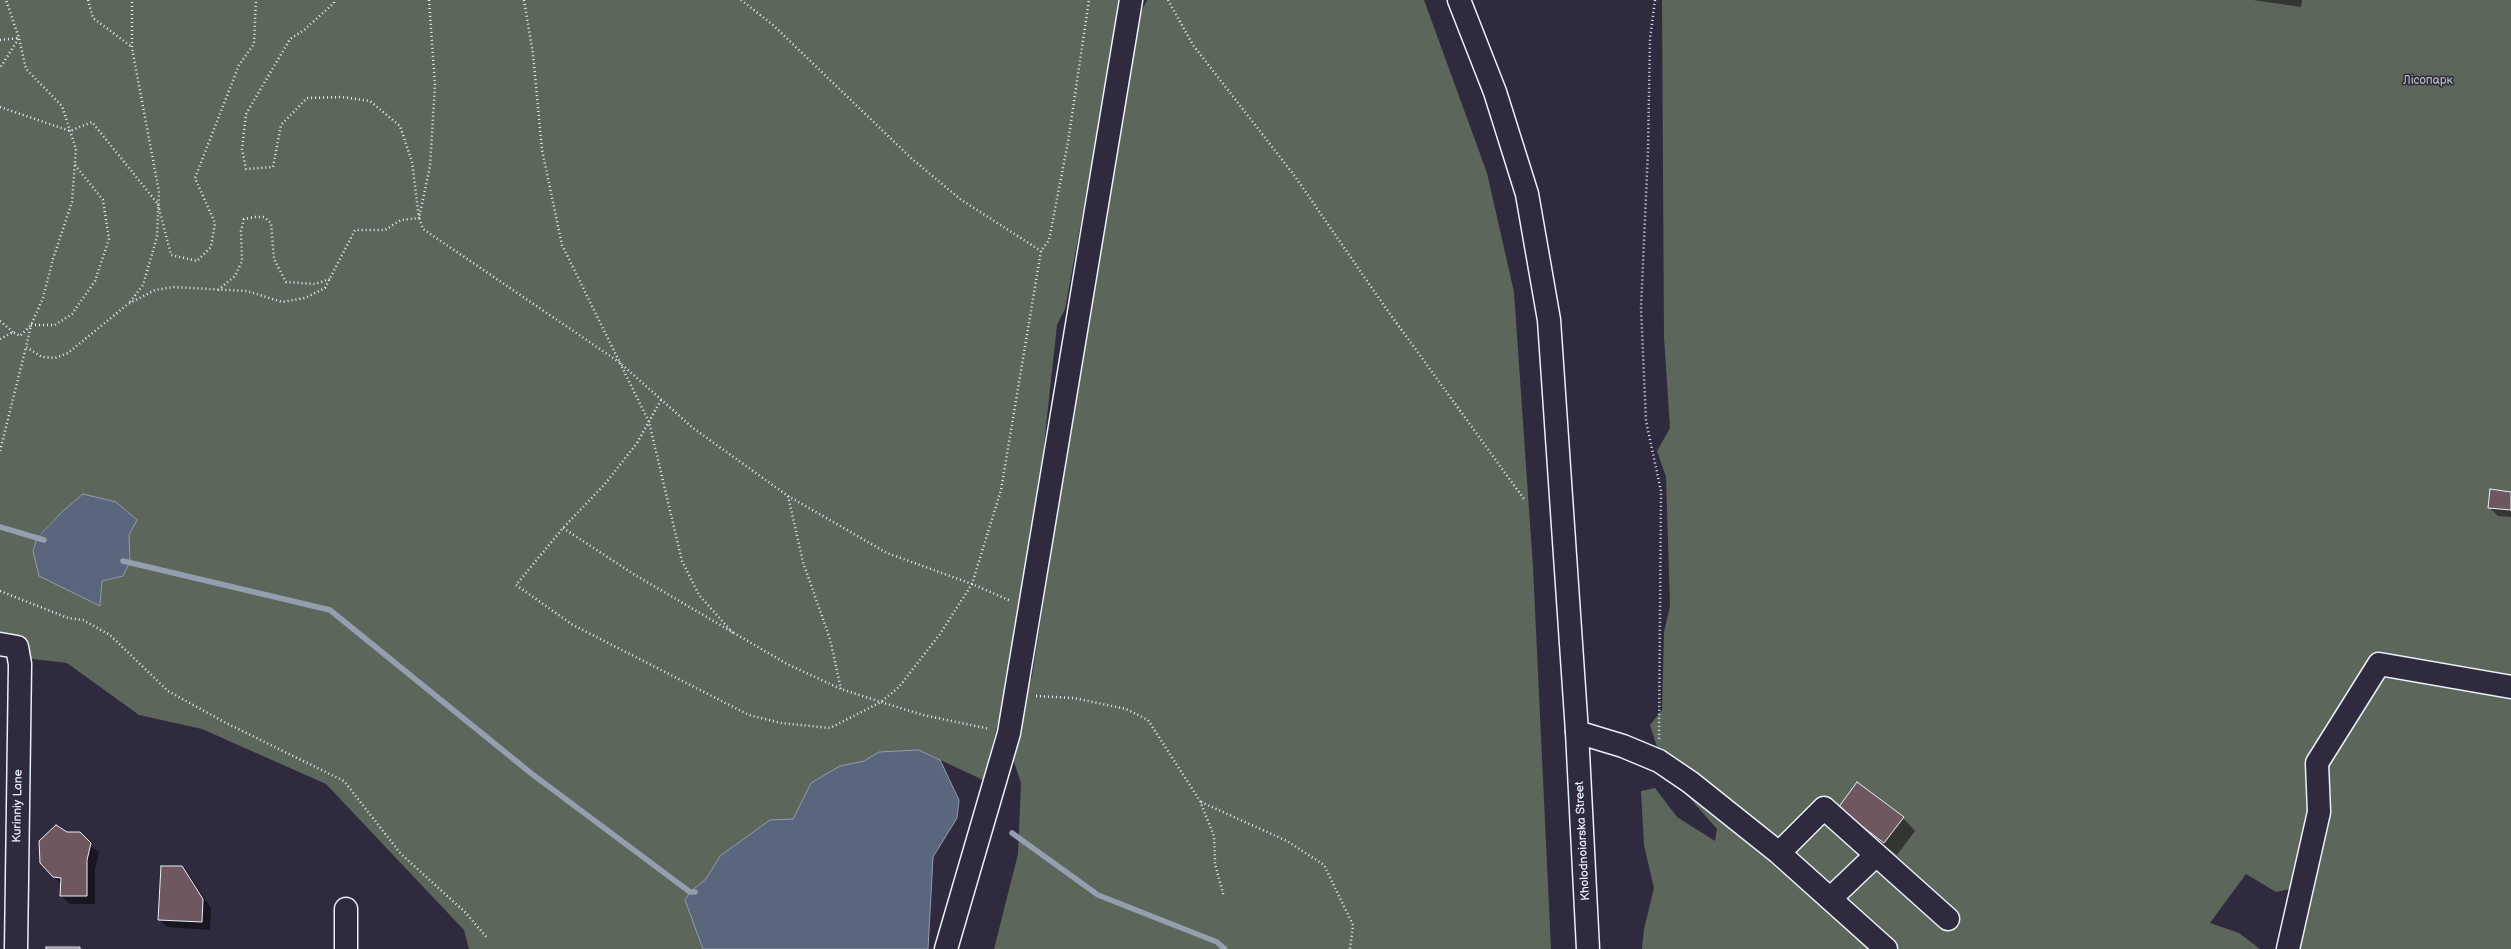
<!DOCTYPE html>
<html>
<head>
<meta charset="utf-8">
<style>
  body { margin:0 }
  canvas { display:block; background:#2f2a3d }
</style>
</head>
<body>
<canvas width="2511" height="949"></canvas>
<script>
const g = document.querySelector('canvas').getContext('2d');
g.lineJoin = 'round';
function fill(path, color) {
  g.fillStyle = color;
  g.fill(path, 'evenodd');
}
function shape(rows) {
  const path = new Path2D();
  for (const r of rows) {
    path.moveTo(r[0], r[1]);
    for (let i = 2; i < r.length; i += 2) path.lineTo(r[i], r[i + 1]);
  }
  return path;
}
function strokePath(path, color, width, dash) {
  g.strokeStyle = color;
  g.lineWidth = width;
  g.lineCap = dash ? 'butt' : 'round';
  g.setLineDash(dash || []);
  g.stroke(path);
}
function write(font, color, halo, rows, align = 'center') {
  g.font = font + ' "Balsamiq Sans",sans-serif';
  g.lineWidth = 3;
  g.setLineDash([]);
  g.textBaseline = 'middle';
  g.strokeStyle = halo;
  g.fillStyle = color;
  for (const [text, x, y, turn = 0] of rows) {
    g.save();
    g.translate(x, y);
    g.rotate((+turn || 0) * Math.PI / 180);
    g.textAlign = isNaN(turn) ? turn : align;
    if (halo) g.strokeText(text, 0, 0);
    g.fillText(text, 0, 0);
    g.restore();
  }
}
const green = shape([
  [0,0,1122,0,1065,309,1057,325,1042,463,1013,666,983,780,919,750,879,752,864,761,840,766,811,783,793,819,720,856,706,879,690,892,685,900,703,949,469,949,464,930,326,784,202,729,139,715,67,663,0,655],
  [83,494,137,520,129,535,130,562,123,576,102,581,100,606,33,551,37,537,64,510],
  [1147,0,1424,0,1487,173,1514,292,1533,567,1551,949,994,949,1018,854,1021,783,1010,750,1032,676,1098,256,1138,18],
  [1662,0,2511,0,2511,949,2300,949,2313,884,2276,892,2246,874,2210,923,2239,933,2260,949,1642,949,1644,929,1654,888,1644,845,1641,791,1655,788,1677,817,1715,841,1717,829,1664,769,1650,725,1662,710,1664,632,1670,606,1666,477,1657,451,1670,428,1664,337]
]);
const water = shape([
  [83,494,116,502,137,520,129,535,130,562,123,576,102,581,100,606,39,576,33,551,37,538,64,510,83,494],
  [919,750,940,760,959,800,957,818,933,857,928,949,703,949,685,900,690,892,706,879,720,856,770,820,793,819,811,783,840,766,864,761,879,752,919,750]
]);
const shadow = shape([
  [2253,0,2302,0,2301,7],
  [2511,493,2511,517,2498,516,2489,507],
  [1903,818,1915,831,1897,855,1852,820],
  [67,833,79,833,99,853,95,869,95,904,70,904,61,896,61,884,54,877],
  [181,867,190,876,211,908,210,930,167,927,159,919]
]);
const stream = shape([
  [0,527,44,540],
  [123,561,330,610,532,774,690,892,695,892],
  [1012,833,1098,895,1217,942,1225,949]
]);
const building = shape([
  [2490,489,2511,492,2511,510,2488,508,2490,489],
  [1857,782,1904,817,1884,843,1838,808,1857,782],
  [56,825,67,832,80,832,91,843,87,860,87,896,60,896,61,878,53,877,40,863,39,841,56,825],
  [161,866,182,866,203,899,202,922,158,920,161,866],
  [46,947,80,947,80,949,46,949,46,947]
]);
const path = shape([
  [88,0,93,18,132,47],
  [429,0,435,85,430,166,419,218,423,229,619,362,693,428,788,496,887,553,972,584,1011,601],
  [524,0,533,54,542,150,562,245,649,422,682,561,699,595,733,633],
  [741,0,773,25,911,158,960,199,1041,251],
  [1168,0,1193,45,1294,175,1385,307,1524,499],
  [1655,0,1650,39,1648,151,1641,308,1646,421,1661,491,1659,739],
  [0,40,19,38,0,68],
  [0,107,70,131,92,122,158,204,171,255,197,261,211,247,215,223,195,178,239,65,254,44,256,0],
  [75,165,103,200,109,239,95,281,72,314,55,325,31,325,26,347,42,357,55,358,68,353,128,304,155,290,173,287,247,291,282,302,305,298,325,288,355,230,385,230,401,220,419,218,412,162,400,126,370,101,342,97,307,98,281,125,273,167,246,169,242,149,246,114,290,39,304,30,334,3,334,0],
  [218,290,235,276,242,261,241,231,244,219,255,217,264,217,271,223,274,259,286,282,315,284,330,279],
  [130,302,143,285,157,237,159,192,132,48,132,0],
  [0,321,13,332],
  [0,339,13,332,20,336,31,325,43,298,53,259,72,202,76,149,62,106,26,69,19,38,6,0],
  [661,400,637,443,605,484,563,528,516,585,573,625,749,715,781,723,830,728,881,702,899,687,940,634,972,584,1001,490,1041,251,1049,240,1068,142,1089,0],
  [0,451,26,347],
  [788,496,803,562,830,639,841,689],
  [563,528,635,575,787,664,841,689,881,702,923,715,990,729],
  [0,591,68,618,83,620,110,635,168,691,226,723,344,781,401,854,465,912,488,939],
  [1036,696,1074,698,1126,709,1148,720,1200,801,1214,836,1215,864,1224,897],
  [1201,802,1287,841,1324,865,1353,925,1350,949]
]);
const minor = shape([
  [0,644,17,647,20,664,16,949],
  [1577,732,1623,746,1659,761,1690,782,1779,853,1886,949],
  [1779,853,1824,808,1948,919],
  [1831,898,1876,855],
  [346,909,346,949],
  [946,949,1009,733,1131,0],
  [2288,949,2319,812,2317,763,2379,664,2511,687]
]);
const major = shape([
  [1459,0,1495,92,1527,194,1549,320,1577,732,1588,949]
]);
const parkNames = [
  ["Лісопарк",2428,81]
];
const streetNames = [
  ["Kurinniy Lane",18,806,-89],
  ["Kholodnoiarska Street",1583,841,-93]
];
fill(green, '#5c665b');
fill(water, '#5a667e');
strokePath(water, '#939eaf', 1);
fill(shadow, '#0007');
strokePath(stream, '#939eaf', 5.5);
fill(building, '#6f5760');
strokePath(building, '#e8f1f8', 1);
strokePath(minor, '#e8f1f8', 25);
strokePath(major, '#e8f1f8', 25);
strokePath(path, '#e8f1f8', 2.5, [1, 3]);
strokePath(minor, '#2f2a3d', 22);
strokePath(major, '#2f2a3d', 22);
write('12px', '#b0b9b9', '#2f2a3d', parkNames);
write('12px', '#e8f1f8', '#2f2a3d', streetNames);
</script>
</body>
</html>
